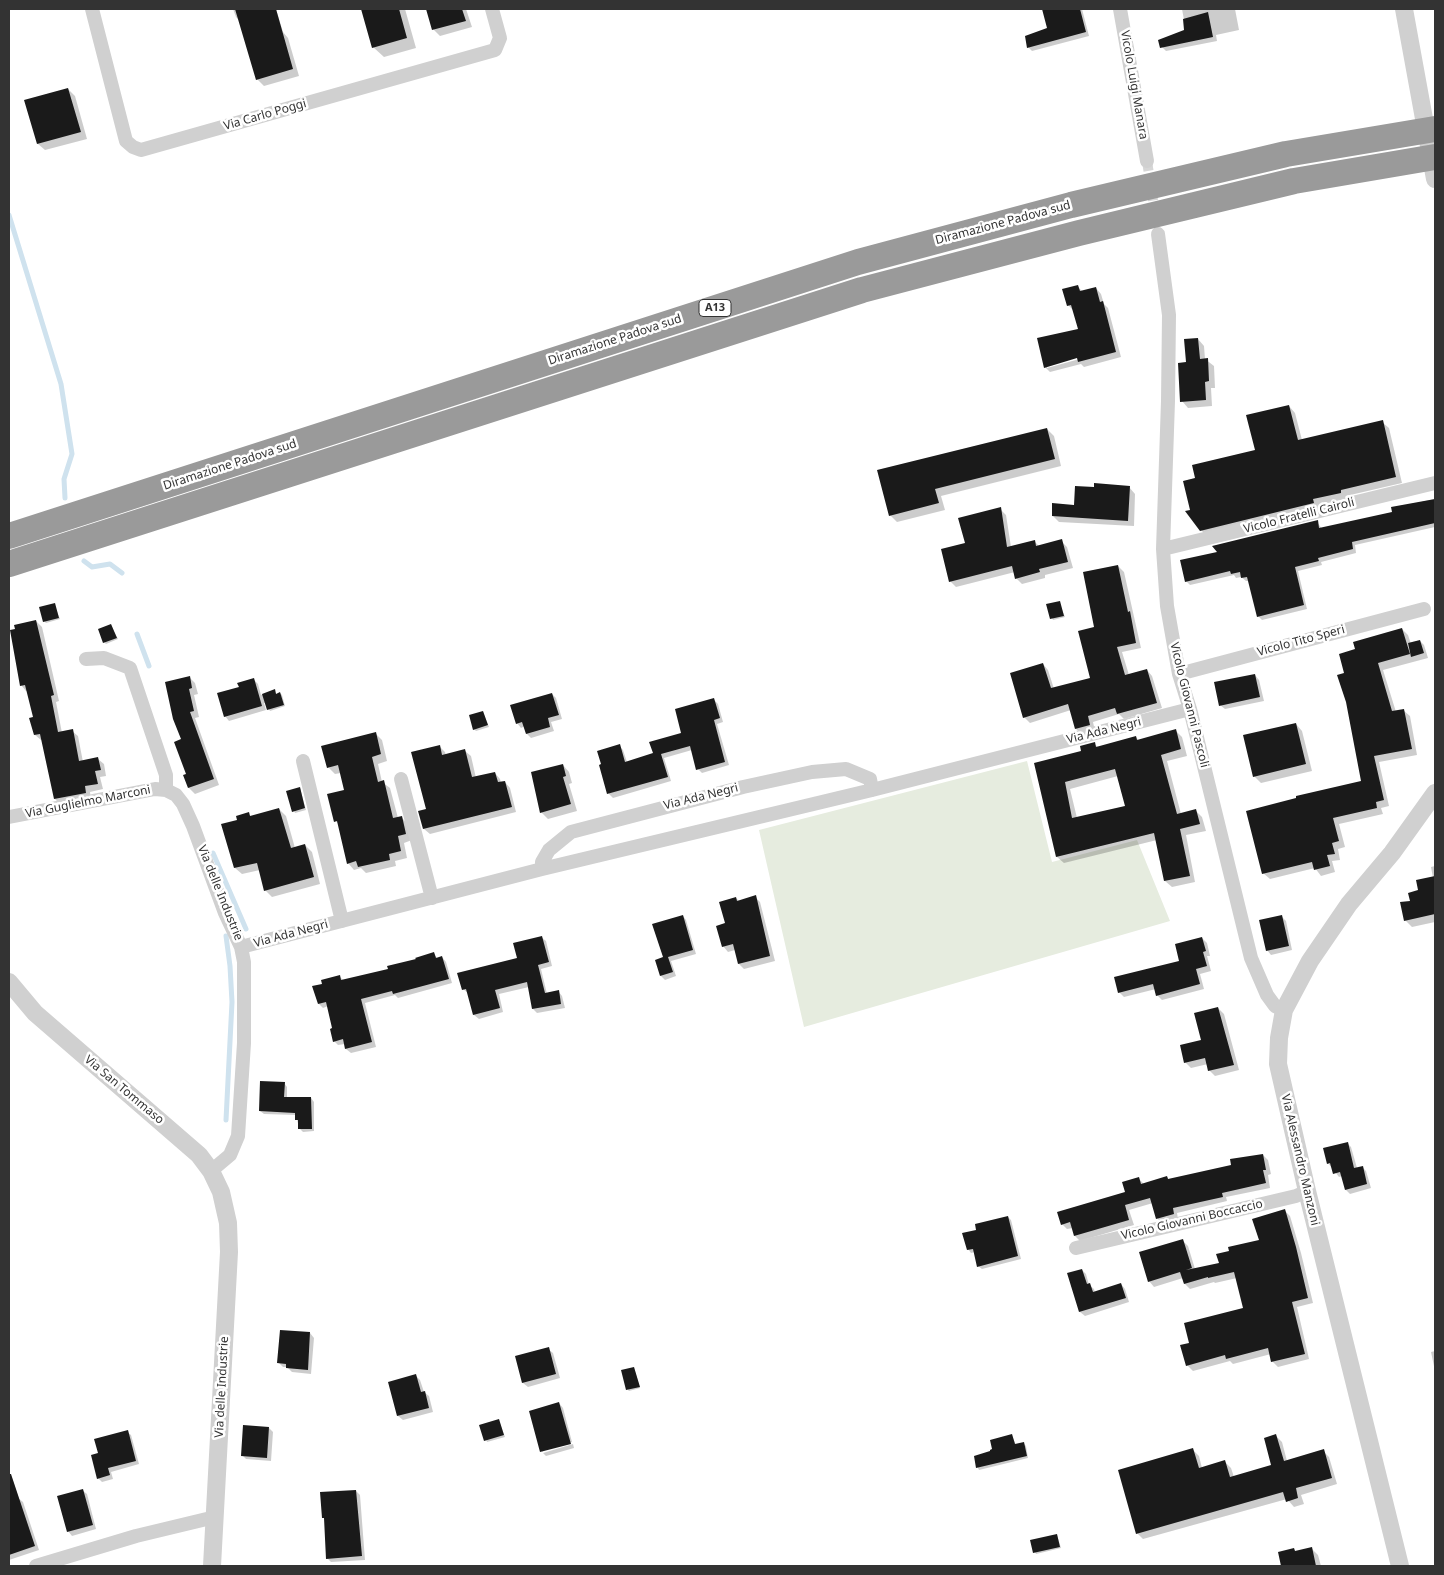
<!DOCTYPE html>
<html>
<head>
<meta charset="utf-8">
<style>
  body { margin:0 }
  #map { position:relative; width:1444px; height:1575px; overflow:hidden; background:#fff; font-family:"Noto Sans",sans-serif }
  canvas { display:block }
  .frame { position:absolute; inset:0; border:10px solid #333; pointer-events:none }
</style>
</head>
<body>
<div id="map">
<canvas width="1444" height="1575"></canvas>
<div class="frame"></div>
</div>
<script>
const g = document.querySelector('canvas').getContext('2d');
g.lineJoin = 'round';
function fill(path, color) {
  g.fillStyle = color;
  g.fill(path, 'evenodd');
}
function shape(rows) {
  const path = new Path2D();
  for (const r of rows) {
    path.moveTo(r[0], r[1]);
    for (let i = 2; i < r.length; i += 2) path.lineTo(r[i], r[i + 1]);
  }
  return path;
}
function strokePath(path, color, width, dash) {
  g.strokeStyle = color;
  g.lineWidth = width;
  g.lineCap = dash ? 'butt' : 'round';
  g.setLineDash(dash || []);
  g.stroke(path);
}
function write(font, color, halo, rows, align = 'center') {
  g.font = font + ' "Noto Sans",sans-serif';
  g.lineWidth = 5;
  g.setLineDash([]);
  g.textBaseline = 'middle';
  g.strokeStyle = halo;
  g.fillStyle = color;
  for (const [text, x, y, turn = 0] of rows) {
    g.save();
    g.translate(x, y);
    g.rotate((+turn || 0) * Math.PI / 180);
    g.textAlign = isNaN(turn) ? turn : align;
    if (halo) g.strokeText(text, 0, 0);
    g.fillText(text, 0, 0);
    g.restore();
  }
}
const green = shape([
  [1027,761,1052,862,1137,840,1170,921,804,1027,759,830]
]);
const shadow = shape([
  [233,9,276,9,283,32,288,38,299,76,264,86,257,79,240,21,236,17],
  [362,9,405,9,416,48,384,57,373,47],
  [427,9,466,9,472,27,440,36,434,30],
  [1051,9,1082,9,1089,36,1032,51,1028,47,1049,29,1044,11],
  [1182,9,1235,9,1239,30,1216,35,1217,41,1166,51,1162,47,1186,31],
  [68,89,75,96,87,139,45,150,38,144,26,101],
  [1077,286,1083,292,1096,288,1101,294,1104,304,1108,308,1121,357,1084,367,1081,364,1050,372,1045,367,1080,330,1073,310,1068,305],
  [1083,356,1083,358,1047,368,1047,365],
  [1198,339,1204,346,1205,359,1214,366,1215,388,1211,388,1212,406,1188,408,1182,401,1187,363],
  [1289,406,1295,413,1302,440,1382,422,1389,428,1402,483,1346,496,1347,499,1208,537,1201,530,1192,511,1196,479,1256,451],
  [1047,429,1054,436,1061,466,941,496,945,510,897,522,890,515,879,471],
  [1129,487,1135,494,1134,526,1059,522,1053,516],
  [1435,499,1435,527,1355,545,1356,553,1321,562,1322,565,1298,571,1307,609,1262,620,1258,616,1250,581,1246,581,1241,577,1236,578,1234,575,1190,585,1186,581,1219,553,1317,522,1322,529,1394,512,1393,508],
  [1000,509,1006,515,1011,547,1034,541,1039,546,1061,541,1067,547,1073,568,1045,575,1045,578,1022,584,1016,578,1015,572,956,587,950,581],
  [1118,566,1124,572,1141,648,1122,652,1129,675,1147,670,1152,676,1162,708,1124,719,1119,714,1093,722,1095,731,1082,734,1076,729,1071,710,1030,723,1024,717,1043,664,1048,670,1054,689,1091,679,1095,628],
  [1059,602,1065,617,1053,620,1052,618],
  [54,604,60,619,46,623,44,621],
  [36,621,42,627,59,701,56,702,62,733,72,731,78,736,83,762,98,759,104,764,106,776,100,777,103,789,90,792,91,799,61,805,55,799,43,740,41,740,35,735,35,718,28,691,26,691,21,685],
  [111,625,118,639,106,644,104,642],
  [1402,629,1408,635,1411,644,1420,641,1424,645,1428,658,1383,670,1396,712,1403,710,1410,716,1417,755,1379,762,1389,806,1381,808,1383,814,1339,824,1345,847,1338,849,1340,860,1332,861,1335,872,1321,876,1315,868,1270,879,1263,873,1362,782,1346,674,1357,650],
  [1255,675,1259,680,1264,701,1225,709,1220,705],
  [189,677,195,683,198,694,194,695,199,717,195,718,219,785,195,794,189,788,185,776,188,775,182,740],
  [254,680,258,684,261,695,274,691,277,695,280,693,282,695,285,706,270,711,266,703,264,703,266,710,229,721,225,716,240,688],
  [552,694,556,698,562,719,551,722,554,731,531,738,527,734,525,726,521,728,517,723],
  [714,700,718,704,723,722,717,724,729,765,702,773,698,769,692,750,664,758,671,781,613,798,609,794,601,766,619,746,623,750,627,762,654,754,683,734],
  [483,712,489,727,476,731,474,729],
  [1296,724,1302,731,1312,771,1261,783,1254,776],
  [1176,731,1182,737,1187,756,1167,761,1181,814,1196,811,1202,817,1206,831,1186,835,1195,882,1172,887,1165,881,1157,840,1064,863,1057,857,1036,764,1083,752,1094,744,1098,747,1136,737,1139,741],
  [1118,776,1126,806,1077,818,1070,789],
  [375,733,382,740,387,761,378,764,382,782,390,788,398,818,401,817,408,824,412,840,404,843,407,858,395,861,396,866,366,873,361,868,354,870,348,863,339,825,336,821,346,791,341,773,335,774,329,768],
  [439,746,445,752,446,755,465,751,471,756,476,778,495,773,500,779,501,783,505,782,510,788,516,812,430,834,424,829],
  [563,765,569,772,572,783,569,784,577,811,548,819,541,812],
  [300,788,306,810,295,813,287,792],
  [279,809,286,816,295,848,305,845,312,852,320,884,272,897,265,890,260,870,242,874,235,868,248,814,252,817],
  [1435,866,1435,922,1412,927,1405,920,1411,902,1433,878,1431,867],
  [755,897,760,902,775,961,744,969,739,964,735,950,728,952,723,946,727,924,736,898,739,901],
  [683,916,686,920,696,954,671,961,676,976,665,980,661,976,657,961,664,958],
  [1282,917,1286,921,1292,950,1271,955,1267,950],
  [541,937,546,941,552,966,541,969,547,994,558,991,562,996,565,1008,537,1013,533,1009,529,987,499,994,503,1012,479,1019,474,1015,468,993,463,989,519,959],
  [1202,938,1207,943,1210,956,1207,956,1211,971,1200,974,1204,989,1162,1000,1157,995,1156,989,1124,997,1119,992,1180,962],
  [434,954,438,959,442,957,446,962,452,983,398,998,395,995,365,1003,376,1047,351,1053,346,1049,345,1044,338,1045,334,1041,334,1029,328,1006,323,1008,319,1004,323,985,339,976,344,981,389,970],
  [1218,1008,1224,1014,1239,1070,1215,1076,1209,1070,1208,1064,1191,1068,1185,1062,1202,1041],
  [284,1083,287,1087,287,1099,311,1098,314,1102,314,1131,303,1132,299,1128,296,1115,264,1114,260,1111],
  [1347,1143,1351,1147,1357,1168,1362,1167,1366,1171,1371,1188,1350,1194,1346,1190,1342,1176,1339,1177,1328,1163],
  [1263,1155,1268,1160,1271,1174,1268,1175,1270,1188,1226,1197,1227,1201,1177,1213,1178,1219,1162,1223,1157,1218,1153,1203,1129,1210,1134,1225,1080,1241,1075,1236,1073,1228,1067,1229,1062,1224,1126,1193,1139,1179,1144,1184,1167,1177,1169,1180,1233,1166],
  [1284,1210,1290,1216,1301,1253,1313,1303,1297,1307,1309,1359,1278,1367,1272,1361,1271,1354,1233,1364,1230,1361,1193,1371,1187,1365,1190,1344,1245,1308,1237,1278,1215,1283,1214,1282,1190,1289,1185,1284,1183,1278,1154,1287,1149,1281,1183,1241,1188,1246,1195,1269,1220,1264,1260,1241],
  [1008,1217,1011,1220,1021,1259,982,1269,978,1266,975,1252,971,1253,968,1249,978,1230],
  [1082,1270,1086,1274,1089,1285,1094,1289,1095,1293,1121,1284,1125,1289,1129,1302,1085,1316,1080,1312,1069,1274],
  [310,1333,314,1338,311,1374,292,1372,287,1367,283,1367,279,1363],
  [548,1349,553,1353,560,1378,528,1387,523,1383,516,1357],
  [1435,1351,1435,1371,1431,1352],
  [634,1368,640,1388,629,1391,628,1390],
  [416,1376,420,1380,424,1392,429,1396,433,1412,403,1420,398,1416],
  [559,1403,563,1408,572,1442,543,1450,543,1452,542,1451],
  [499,1421,505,1437,487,1442,481,1426],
  [269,1428,273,1432,271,1461,246,1459,242,1455],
  [127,1432,131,1435,139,1464,111,1472,113,1479,102,1482,98,1478,99,1454],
  [1012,1436,1016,1445,1024,1444,1026,1446,1028,1458,979,1470,978,1468,975,1457,992,1452],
  [1276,1436,1282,1442,1287,1461,1323,1451,1329,1457,1337,1484,1301,1495,1304,1504,1294,1507,1287,1499,1143,1539,1137,1533,1193,1450,1199,1456,1202,1468,1225,1462,1231,1468,1234,1477,1273,1466],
  [573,1444,574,1448,546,1456,543,1453],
  [82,1490,87,1494,96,1529,72,1536,68,1531],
  [356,1491,360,1495,365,1560,331,1562,327,1558,325,1520,324,1518],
  [18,1498,23,1502,39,1550,9,1560,9,1501],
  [1057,1535,1061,1548,1036,1554,1035,1552],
  [1312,1549,1318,1555,1321,1566,1282,1566,1279,1553,1294,1550,1296,1552]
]);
const stream = shape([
  [9,215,61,384,72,454,64,479,65,498],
  [84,561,92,567,110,564,122,573],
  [137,634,149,666],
  [213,853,246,929],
  [226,936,230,966,232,1002,226,1120]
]);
const building = shape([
  [235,9,276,9,293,69,256,80],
  [361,9,399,9,407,38,372,48],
  [426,9,462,9,466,21,432,30],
  [1042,9,1080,9,1086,32,1027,48,1025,36,1047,28],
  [1208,12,1213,37,1160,48,1158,40,1184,30,1183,19],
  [68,88,81,132,37,144,24,100],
  [1078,285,1080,291,1096,287,1100,302,1103,301,1116,352,1078,362,1077,358,1044,368,1037,338,1078,329,1071,305,1067,306,1062,289],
  [1198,338,1200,359,1208,358,1209,381,1205,382,1206,400,1180,402,1178,363,1186,362,1184,339],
  [1289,405,1298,440,1383,420,1396,477,1341,490,1341,493,1313,499,1314,503,1200,531,1185,511,1190,510,1183,481,1195,478,1192,465,1255,450,1246,415],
  [1047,428,1055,459,935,489,939,503,889,516,877,470],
  [1094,483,1130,486,1128,521,1052,516,1052,503,1074,505,1075,486,1094,487],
  [1435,499,1435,523,1352,542,1353,549,1318,558,1319,561,1295,567,1304,605,1257,617,1247,577,1241,578,1240,572,1231,574,1230,571,1185,582,1180,560,1217,552,1212,546,1318,520,1319,528,1392,512,1391,507],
  [1001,507,1007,547,1035,540,1036,546,1062,539,1068,562,1039,569,1040,572,1015,579,1012,566,949,582,941,549,965,543,958,518],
  [1118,565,1128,612,1130,611,1136,643,1117,647,1125,675,1147,669,1157,703,1117,714,1115,708,1088,716,1090,725,1075,729,1068,704,1023,718,1010,673,1043,663,1051,688,1090,678,1078,631,1094,627,1083,572],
  [1060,601,1064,616,1050,619,1046,604],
  [55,603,59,618,43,622,39,607],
  [36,620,54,695,51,696,58,732,73,729,79,761,98,757,101,770,95,771,98,784,85,786,86,793,54,799,40,734,34,735,29,718,33,717,25,685,20,686,10,630,15,629,14,625],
  [111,624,117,638,103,643,98,629],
  [1402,628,1410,654,1378,663,1392,711,1404,709,1412,749,1374,756,1384,800,1376,802,1377,808,1333,818,1339,841,1332,843,1335,854,1327,855,1330,866,1314,870,1312,862,1262,874,1246,811,1296,798,1296,796,1361,781,1346,702,1337,675,1344,673,1339,654,1355,649,1353,642],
  [1420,640,1424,653,1411,657,1408,643],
  [1255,674,1260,697,1219,706,1214,682],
  [190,676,192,688,189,689,194,711,190,712,214,779,188,788,183,775,186,774,174,742,181,739,173,719,165,682],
  [254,678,262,706,224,717,217,693,239,687,237,683],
  [275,689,276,694,280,692,284,705,267,710,262,694],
  [552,693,559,715,548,718,550,727,526,734,522,722,516,724,510,705],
  [714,698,720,718,714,720,725,762,696,770,690,746,661,754,668,777,607,794,599,765,601,764,597,751,620,744,625,762,653,753,649,742,681,733,675,709],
  [483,711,488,725,473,730,469,715],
  [1296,723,1306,764,1253,777,1243,735],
  [1176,729,1181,749,1161,755,1177,814,1196,809,1200,824,1180,829,1190,876,1164,881,1154,833,1056,857,1034,763,1081,751,1080,746,1095,742,1096,747,1136,736,1137,740],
  [1115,769,1125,806,1072,818,1065,782],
  [376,732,381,754,372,757,378,782,384,780,393,818,402,816,406,834,398,836,401,851,389,854,390,860,358,867,356,861,347,864,337,821,334,822,327,794,344,790,338,765,327,768,321,746],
  [440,745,442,755,465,749,472,777,495,772,498,782,505,781,512,807,423,829,418,811,426,809,411,752],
  [563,764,566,776,563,777,571,804,540,813,531,772],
  [300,787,305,808,292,812,286,791],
  [279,808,291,848,305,844,314,877,264,891,257,863,234,868,221,824,237,820,236,816,249,812,250,816],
  [1435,876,1435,914,1404,921,1400,902,1410,901,1408,893,1418,890,1416,880],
  [756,895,770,956,738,964,733,944,722,947,716,926,725,923,719,902,736,897,737,901],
  [683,915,693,950,668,957,673,972,660,976,655,960,663,957,652,924],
  [1282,915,1289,946,1266,951,1259,920],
  [542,936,549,962,538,965,545,993,559,990,561,1004,532,1009,527,982,495,990,500,1008,473,1015,466,989,462,990,457,973,517,958,513,943],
  [1202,937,1206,951,1203,952,1207,966,1196,969,1200,984,1156,996,1153,984,1118,993,1114,977,1179,961,1175,944],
  [434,952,436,958,442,956,449,979,393,994,392,991,361,999,372,1042,345,1049,343,1039,333,1042,330,1029,332,1028,326,1002,318,1004,312,986,322,984,321,980,340,975,341,980,388,969,387,966,416,959,415,958],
  [1218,1007,1234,1065,1208,1071,1205,1058,1184,1063,1180,1045,1201,1040,1194,1013],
  [260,1081,285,1082,284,1097,311,1097,312,1129,298,1129,298,1120,295,1120,295,1113,259,1111],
  [1348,1142,1354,1168,1363,1166,1367,1184,1345,1190,1340,1172,1333,1174,1330,1163,1327,1164,1323,1148],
  [1263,1154,1266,1170,1263,1170,1266,1183,1222,1193,1223,1197,1173,1208,1174,1214,1156,1219,1150,1198,1125,1205,1129,1220,1074,1236,1070,1222,1061,1225,1057,1212,1125,1192,1122,1182,1139,1177,1141,1184,1167,1176,1168,1179,1231,1165,1230,1159],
  [1285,1209,1296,1247,1308,1298,1292,1302,1305,1354,1271,1362,1268,1348,1226,1359,1225,1355,1186,1366,1180,1345,1189,1343,1184,1323,1243,1308,1234,1272,1208,1278,1208,1277,1184,1284,1180,1272,1148,1282,1139,1252,1183,1239,1192,1268,1186,1270,1219,1263,1216,1254,1229,1251,1228,1247,1259,1240,1252,1219],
  [1008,1216,1018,1256,977,1267,973,1249,967,1250,962,1233,976,1230,975,1224],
  [1082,1269,1087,1284,1090,1283,1093,1292,1121,1283,1126,1298,1079,1312,1067,1273],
  [280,1330,310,1332,308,1370,286,1368,286,1364,277,1363],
  [549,1347,556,1374,522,1383,515,1356],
  [634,1367,640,1387,626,1390,621,1370],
  [416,1374,421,1392,425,1391,429,1408,397,1416,388,1382],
  [559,1402,571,1444,540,1452,529,1411],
  [499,1419,504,1435,484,1441,479,1425],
  [243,1425,269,1427,267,1458,241,1456],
  [128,1430,136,1461,108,1468,110,1475,97,1479,91,1455,98,1453,94,1439],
  [1012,1434,1015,1444,1024,1442,1027,1456,976,1468,974,1456,990,1451,990,1450,992,1449,990,1440],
  [1276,1434,1284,1461,1324,1449,1332,1478,1296,1488,1298,1498,1286,1502,1283,1492,1136,1534,1118,1470,1193,1448,1199,1468,1225,1460,1230,1477,1271,1465,1264,1438],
  [9,1474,11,1474,35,1546,9,1555],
  [83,1489,93,1525,67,1532,57,1496],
  [356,1490,362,1556,326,1559,324,1518,322,1518,320,1492],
  [1057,1534,1060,1547,1033,1553,1030,1540],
  [1312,1547,1316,1566,1281,1566,1278,1552,1294,1548,1295,1551]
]);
const pedestrianTunnel = shape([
  [1147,161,1155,213]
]);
const minor = shape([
  [92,9,126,141,133,147,141,150,495,50,500,38,492,9],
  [1120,9,1147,161],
  [1158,234,1169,315,1168,401,1163,549,1167,606,1179,674,1190,709,1251,958,1267,995,1275,1006,1284,1010],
  [1163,549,1435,483],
  [86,659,104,658,130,668,166,775,166,790],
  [1179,674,1424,609],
  [303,761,342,921],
  [401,779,432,898],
  [9,817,155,789,166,790,176,795,183,804,193,826,225,913,241,947,244,962,244,1043,238,1136,230,1155,211,1171],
  [542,869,542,862,549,850,571,832,743,787,812,772,846,769,870,779,872,790],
  [241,947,542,869,872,790,1190,709],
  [1076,1248,1296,1196,1307,1191],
  [36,1566,136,1536,215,1517]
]);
const tertiary = shape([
  [1404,9,1435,179],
  [9,982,35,1013,199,1155,211,1171,221,1192,228,1223,229,1252,212,1566],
  [1400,1566,1307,1191,1278,1064,1279,1038,1284,1010,1310,961,1349,904,1392,853,1435,793]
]);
const motorway = shape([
  [9,536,858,262,1071,205,1286,154,1435,129],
  [9,564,862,290,1079,233,1294,181,1435,157]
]);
const shields = [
  [715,308,32]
];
const shieldNames = [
  ["A13",715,308]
];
const streetNames = [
  ["Vicolo Luigi Manara",1134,85,80],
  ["Via Carlo Poggi",265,115,-16],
  ["Diramazione Padova sud",1003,223,-15],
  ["Diramazione Padova sud",615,340,-18],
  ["Diramazione Padova sud",230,465,-18],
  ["Vicolo Fratelli Cairoli",1299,516,-14],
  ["Vicolo Tito Speri",1301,641,-15],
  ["Vicolo Giovanni Pascoli",1189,705,76],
  ["Via Ada Negri",1104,731,-14],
  ["Via Ada Negri",701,797,-14],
  ["Via Guglielmo Marconi",88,802,-11],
  ["Via delle Industrie",220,893,68],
  ["Via Ada Negri",291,934,-15],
  ["Via San Tommaso",124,1090,40],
  ["Via Alessandro Manzoni",1300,1160,77],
  ["Vicolo Giovanni Boccaccio",1192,1220,-13],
  ["Via delle Industrie",222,1387,-87]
];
fill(green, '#e6ecdf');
fill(shadow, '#0003');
strokePath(stream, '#cfe2ee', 5);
fill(building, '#1a1a1a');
strokePath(pedestrianTunnel, '#d6d6d6', 10, [10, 5]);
strokePath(minor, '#d0d0d0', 14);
strokePath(tertiary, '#d0d0d0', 18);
strokePath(motorway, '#9a9a9a', 26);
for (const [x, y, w] of shields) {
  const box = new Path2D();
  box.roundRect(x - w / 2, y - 8.5, w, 17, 4);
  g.fillStyle = '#fff';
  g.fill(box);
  strokePath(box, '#333', 1);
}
write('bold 11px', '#333', null, shieldNames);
write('12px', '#333', '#fff', streetNames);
</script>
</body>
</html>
